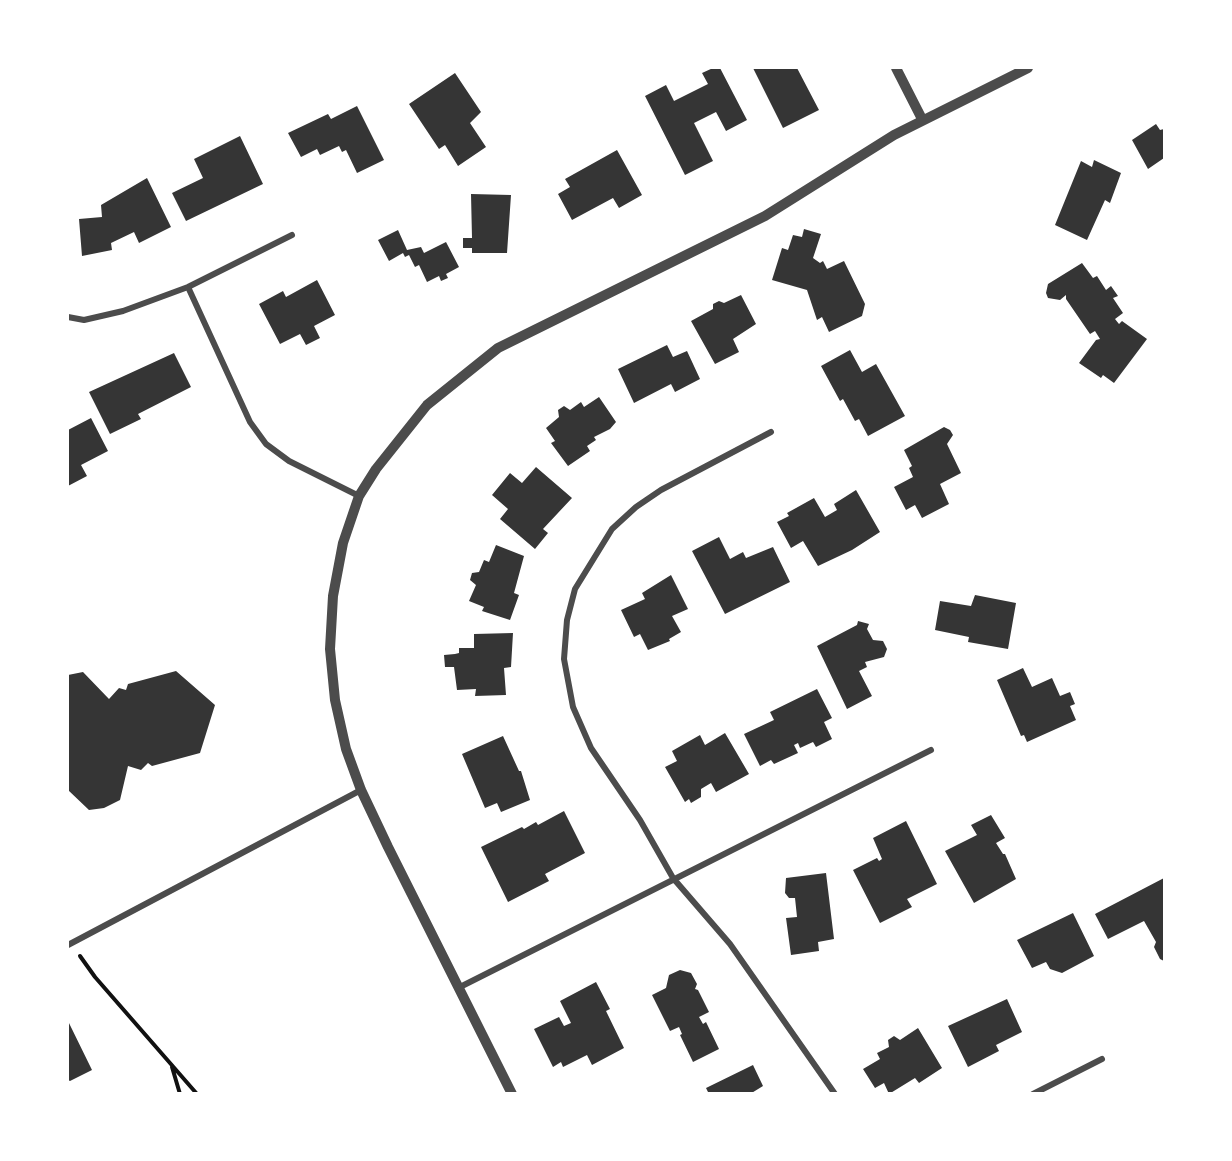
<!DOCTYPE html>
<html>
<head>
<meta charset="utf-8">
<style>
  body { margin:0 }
  #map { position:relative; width:1232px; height:1161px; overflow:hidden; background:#fff; font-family:"PT Sans",sans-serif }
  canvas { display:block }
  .frame { position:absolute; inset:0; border:69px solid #fff; pointer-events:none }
</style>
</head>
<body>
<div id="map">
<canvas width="1232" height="1161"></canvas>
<div class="frame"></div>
</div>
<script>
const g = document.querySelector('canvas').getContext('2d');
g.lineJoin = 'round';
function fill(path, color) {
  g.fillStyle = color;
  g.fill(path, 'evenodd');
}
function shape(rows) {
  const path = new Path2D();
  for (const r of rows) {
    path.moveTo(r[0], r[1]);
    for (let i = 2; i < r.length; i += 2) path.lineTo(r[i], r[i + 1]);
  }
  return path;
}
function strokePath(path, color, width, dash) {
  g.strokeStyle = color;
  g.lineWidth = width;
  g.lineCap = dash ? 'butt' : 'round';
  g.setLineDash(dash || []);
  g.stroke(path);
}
const building = shape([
  [713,68,720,68,747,120,726,131,716,112,694,123,713,161,685,175,645,96,666,85,674,101,708,84,702,73],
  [753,68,797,68,819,110,783,128],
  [455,73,481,112,470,123,486,147,458,166,445,145,439,149,409,104],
  [357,106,384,160,357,173,346,150,342,152,339,146,320,155,317,149,301,157,288,133,328,114,331,119],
  [1156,124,1160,130,1164,129,1164,158,1148,169,1132,140],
  [240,136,263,184,186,221,172,193,203,178,194,159],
  [617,150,642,195,619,208,613,198,572,220,558,194,570,187,565,179],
  [1094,160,1121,173,1110,203,1105,200,1087,240,1055,225,1081,161,1092,167],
  [147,178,171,227,139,243,134,232,111,243,112,250,82,256,79,219,102,217,101,205],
  [471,194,511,195,507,253,472,253,472,248,463,248,463,238,472,238],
  [804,229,821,234,813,258,820,263,823,261,827,269,844,261,865,304,862,316,829,332,822,317,817,320,807,290,772,280,782,248,788,250,793,235,802,237],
  [398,230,407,250,421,247,424,253,446,242,459,267,446,274,448,278,441,281,439,276,427,282,419,265,415,267,409,255,405,257,403,253,389,261,378,240],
  [1082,263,1093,278,1097,276,1106,290,1111,286,1118,296,1113,298,1123,313,1115,319,1119,324,1122,321,1147,339,1114,383,1103,375,1101,378,1079,363,1096,340,1100,339,1095,331,1090,334,1066,299,1066,295,1060,300,1048,298,1046,293,1048,284],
  [317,280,335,315,314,326,320,338,306,345,300,334,280,344,259,304,283,291,286,297],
  [741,295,756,324,733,339,739,352,715,364,691,321,713,309,713,304,719,301,724,303],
  [667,345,673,357,687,351,700,379,675,392,671,384,634,403,618,369],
  [850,350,862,372,876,364,905,416,868,436,859,419,855,421,843,399,840,401,821,366],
  [174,353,191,387,138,414,141,419,110,434,89,392],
  [599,397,616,422,610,429,594,437,596,440,587,446,590,451,568,466,551,443,555,441,546,428,559,417,558,410,564,406,570,410,581,402,584,407],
  [91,418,108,451,81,465,87,476,68,486,68,430],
  [944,427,950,430,953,435,947,444,961,473,940,484,949,504,922,518,915,505,906,510,894,487,913,477,909,468,912,466,904,450],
  [536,467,572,498,543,529,548,533,535,549,500,519,508,509,492,495,510,473,522,483],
  [856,490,880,532,852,550,818,566,803,541,791,548,777,522,789,516,787,513,814,498,825,517,837,510,834,504],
  [719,537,730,559,743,552,746,558,773,547,790,582,725,614,692,551],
  [496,545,524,556,514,593,519,595,510,620,482,611,484,607,469,601,476,585,470,580,472,573,479,572,484,560,489,562],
  [671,575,688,609,672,616,681,632,669,639,670,641,648,650,640,634,634,637,621,610,645,599,642,593],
  [975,595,1016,603,1008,649,968,642,969,637,935,630,940,601,971,606],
  [858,621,869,624,867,629,873,640,883,641,887,649,884,657,865,662,867,667,859,671,872,696,847,709,817,646,857,625],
  [513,633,511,667,504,668,506,695,475,696,476,689,457,690,454,667,445,667,444,655,455,654,459,653,459,648,474,648,474,634],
  [1023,668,1032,687,1052,678,1060,696,1070,692,1075,704,1070,706,1076,720,1027,742,1024,735,1021,736,997,680],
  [176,671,215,705,200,753,152,766,148,763,141,770,128,766,120,800,104,808,89,810,68,790,68,675,83,672,109,699,119,688,126,690,128,684],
  [817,689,832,718,824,722,832,739,816,747,813,742,800,748,798,743,794,745,798,753,774,764,771,760,760,766,744,734,774,720,770,712],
  [725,733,749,774,716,792,711,783,701,789,701,797,691,803,689,799,685,802,665,767,677,761,672,751,700,735,705,745],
  [503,736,519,771,521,771,530,800,501,812,497,803,485,808,462,754],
  [564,811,585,853,545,874,549,881,508,902,481,847,522,827,524,829,536,822,538,825],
  [991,815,1005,838,996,843,1003,854,1005,854,1016,879,974,903,945,851,977,835,971,825],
  [906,821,937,884,907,899,912,907,880,923,853,870,877,858,879,861,882,859,873,838],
  [826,873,834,939,818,942,819,951,791,955,786,918,797,917,795,898,789,898,785,893,786,878],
  [1164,878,1164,961,1160,959,1154,947,1156,942,1144,921,1108,939,1095,914],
  [1073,913,1094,956,1062,973,1050,969,1046,962,1032,968,1017,940],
  [680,970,691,973,697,984,695,989,698,990,709,1012,699,1017,703,1024,706,1022,719,1049,693,1062,680,1035,682,1034,679,1027,670,1031,652,995,666,988,669,975],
  [596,982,610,1009,606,1011,624,1048,592,1065,587,1055,563,1067,561,1062,553,1067,534,1029,559,1017,564,1026,571,1023,560,1001],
  [1007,999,1022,1032,996,1045,999,1051,968,1067,948,1026],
  [68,1021,92,1070,70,1081,68,1080],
  [918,1028,942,1068,919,1083,915,1078,889,1094,884,1083,875,1088,863,1069,880,1059,877,1053,889,1047,888,1040,894,1036,900,1040],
  [753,1065,763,1086,750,1094,709,1094,706,1088]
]);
const path = shape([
  [80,956,95,977,197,1094],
  [172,1067,180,1094]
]);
const minor = shape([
  [188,287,250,422,266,444,289,461,359,496],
  [68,317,84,320,123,311,188,287,292,235],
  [771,432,661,490,636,507,612,529,575,589,567,620,564,659,573,707,591,748,640,820,673,878,730,944,835,1094],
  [68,945,361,790],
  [460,987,931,750],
  [1033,1094,1102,1059]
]);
const tertiary = shape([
  [896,68,922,119],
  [512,1094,388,847,361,790,346,749,335,700,330,649,333,596,343,543,359,496,376,469,427,405,498,348,765,216,894,135,1028,68]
]);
fill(building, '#353535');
strokePath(path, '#111', 4);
strokePath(minor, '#4c4c4c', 6);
strokePath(tertiary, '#4c4c4c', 10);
</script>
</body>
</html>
